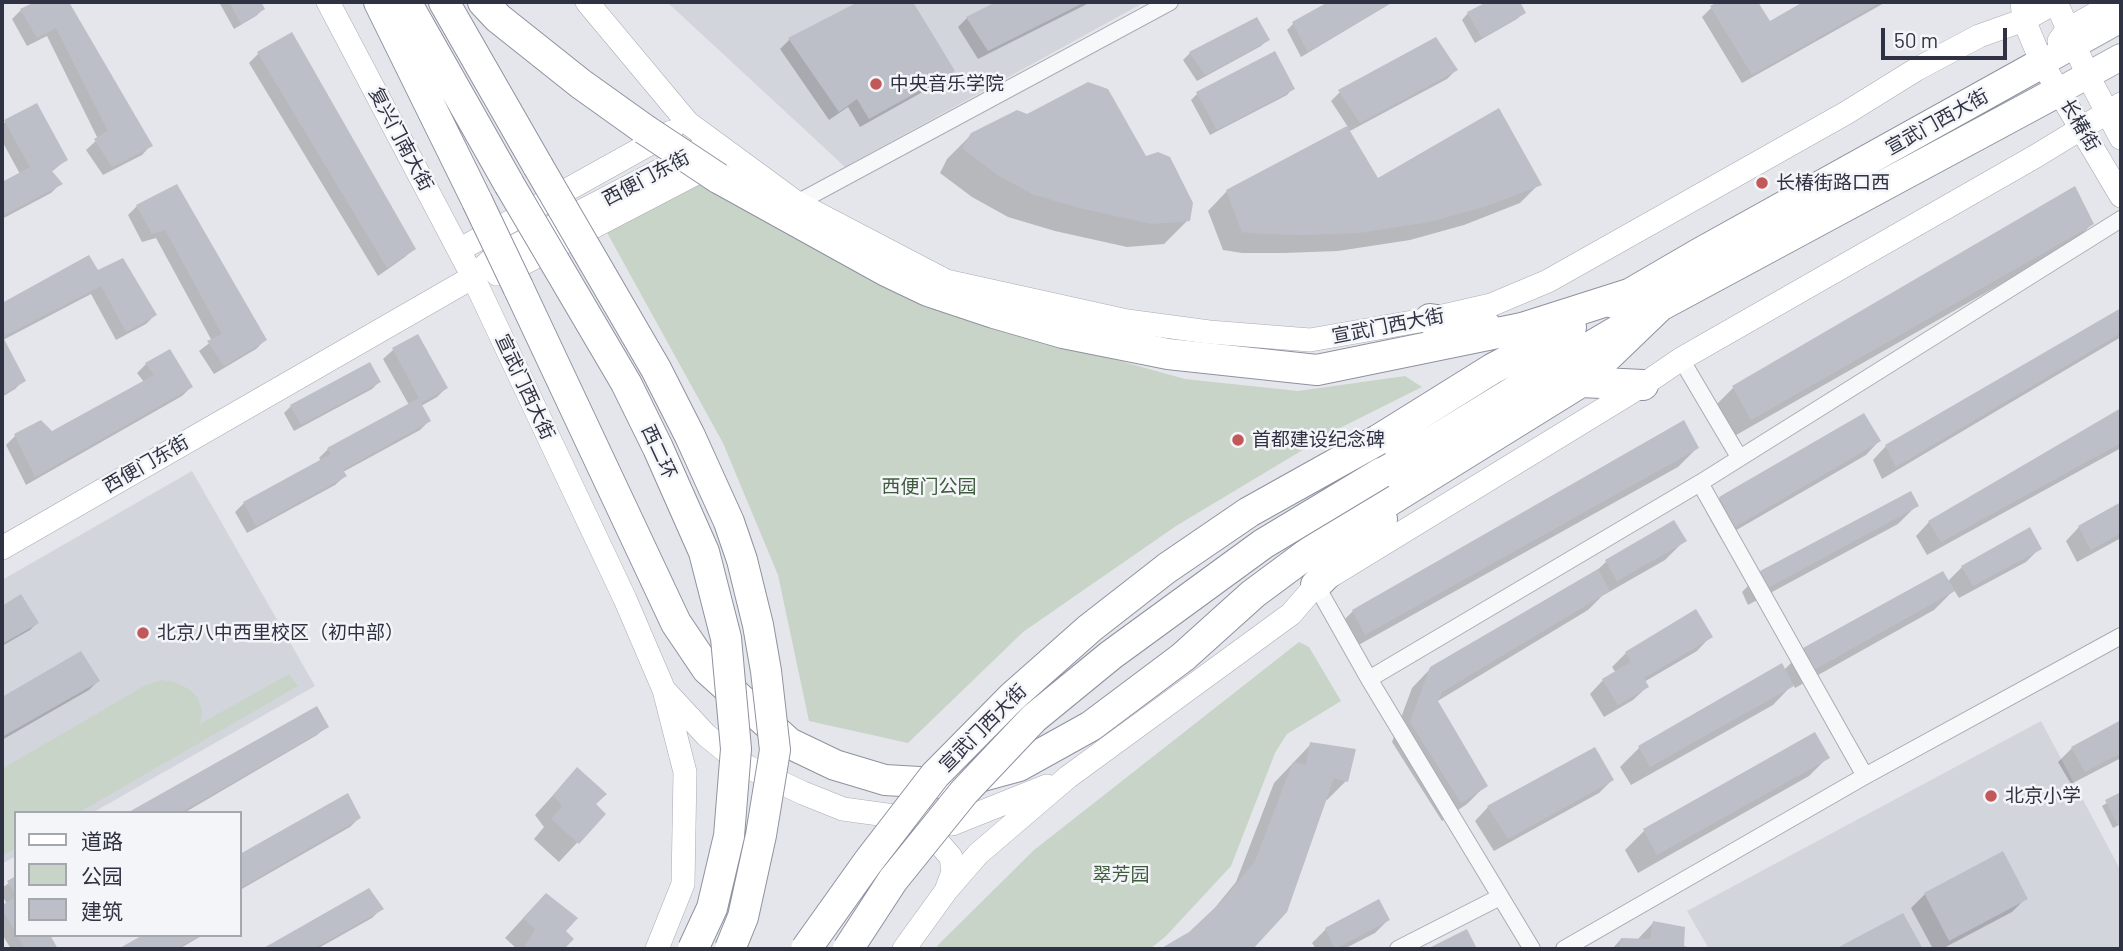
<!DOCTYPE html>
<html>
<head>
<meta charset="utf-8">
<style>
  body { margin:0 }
  #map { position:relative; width:2123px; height:951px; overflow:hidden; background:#e5e6eb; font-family:Barlow,"Noto Sans SC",sans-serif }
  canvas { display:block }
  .frame { position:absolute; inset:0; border:4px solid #2e3242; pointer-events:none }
  .legend { position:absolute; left:14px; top:811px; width:228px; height:126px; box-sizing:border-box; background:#f4f5f8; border:2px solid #a5a7af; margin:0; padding:9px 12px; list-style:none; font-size:21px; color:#2e3242 }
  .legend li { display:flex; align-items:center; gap:14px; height:35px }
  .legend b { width:35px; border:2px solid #a5a7af }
  .scale { position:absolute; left:1881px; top:28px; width:126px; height:32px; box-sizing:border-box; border:4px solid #2e3242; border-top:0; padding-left:9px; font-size:21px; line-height:24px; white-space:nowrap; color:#2e3242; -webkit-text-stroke:5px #f4f5f8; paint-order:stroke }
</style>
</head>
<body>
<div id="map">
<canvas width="2123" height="951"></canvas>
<div class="frame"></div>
<ul class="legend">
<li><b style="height:9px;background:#fff"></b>道路</li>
<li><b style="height:19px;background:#c8d4c7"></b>公园</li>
<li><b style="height:19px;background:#bcbfc7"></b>建筑</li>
</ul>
<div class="scale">50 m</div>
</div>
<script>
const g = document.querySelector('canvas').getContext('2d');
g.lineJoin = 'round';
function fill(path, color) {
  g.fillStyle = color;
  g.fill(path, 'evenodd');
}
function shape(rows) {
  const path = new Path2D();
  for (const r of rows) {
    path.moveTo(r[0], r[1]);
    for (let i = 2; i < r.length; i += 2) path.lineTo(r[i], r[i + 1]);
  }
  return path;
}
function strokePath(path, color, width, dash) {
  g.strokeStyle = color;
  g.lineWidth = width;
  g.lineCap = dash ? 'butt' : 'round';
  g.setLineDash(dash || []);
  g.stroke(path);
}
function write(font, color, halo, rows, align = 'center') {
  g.font = font + ' Barlow,"Noto Sans SC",sans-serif';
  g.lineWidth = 5;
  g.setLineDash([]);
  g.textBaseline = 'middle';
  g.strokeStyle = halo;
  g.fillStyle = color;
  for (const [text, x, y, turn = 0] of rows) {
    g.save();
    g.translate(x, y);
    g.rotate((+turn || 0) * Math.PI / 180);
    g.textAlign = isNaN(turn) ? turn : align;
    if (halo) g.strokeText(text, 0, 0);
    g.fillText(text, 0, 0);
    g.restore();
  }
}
const built = shape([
  [667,2,1145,2,845,167],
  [192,471,315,686,92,813,16,813,16,856,2,864,2,580],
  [2041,721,2121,871,2121,949,1709,949,1687,911]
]);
const green = shape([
  [707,176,925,307,1185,379,1298,391,1405,376,1422,387,1336,430,1176,526,1023,632,908,743,809,721,778,575,723,443,605,229],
  [1299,642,1309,647,1341,701,1287,734,1275,753,1231,866,1166,936,1150,949,938,949,937,946,1034,850],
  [289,674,298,686,78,813,16,813,16,848,2,856,2,769,146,685,161,680,175,682,189,689,198,698,202,712,200,724]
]);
const shadow = shape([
  [39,2,67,2,151,145,142,155,103,175,86,150,98,139,47,36,27,46,12,19,21,10],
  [219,2,259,2,263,9,256,16,234,29],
  [862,2,911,2,953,71,944,80,860,127,848,107,829,120,780,49,789,40],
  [1000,2,1091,2,978,59,958,27,967,18],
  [1332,2,1393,2,1301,57,1287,30,1293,24],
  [1491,2,1518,2,1524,12,1517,19,1475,43,1462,20,1468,13],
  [1721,2,1756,2,1769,24,1807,2,1886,2,1742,83,1702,17,1711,8],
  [292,35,414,248,405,257,378,276,249,63,258,54],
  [1267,40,1261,46,1197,81,1183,60,1190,53],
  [1456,70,1447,79,1348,132,1378,181,1539,184,1520,203,1464,225,1410,240,1338,251,1284,253,1242,253,1223,250,1208,211,1227,191,1348,127,1331,101,1340,92],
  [1293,88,1287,95,1210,135,1191,100,1197,94],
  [1027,116,1145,158,1188,220,1164,244,1127,247,1055,231,1008,217,972,197,940,173,947,159,972,134],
  [5,122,66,160,50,173,60,184,51,193,2,219,2,184,20,174,2,141,2,125],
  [177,187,265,340,256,349,214,374,199,351,212,341,156,238,142,242,128,215,137,206],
  [2092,224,2073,243,1731,438,1714,407,1733,388],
  [88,258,97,272,155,315,146,324,116,340,91,294,3,340,24,380,15,389,2,397,2,305],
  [2121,310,2121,337,1882,479,1873,460,1886,446],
  [418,336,446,388,437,397,421,406,429,421,420,430,343,472,345,476,335,485,247,533,235,512,244,503,321,461,319,458,328,449,409,405,383,359,393,350],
  [146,364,191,387,182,396,26,485,6,445,15,436,41,422,52,433,144,382,137,373],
  [379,382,372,389,294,431,284,413,291,406],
  [2121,410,2121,448,1927,555,1916,536,1929,522],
  [1879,441,1866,455,1721,539,1706,512,1720,498],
  [1697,448,1678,467,1346,652,1334,630,1353,611],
  [2121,504,2121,538,2077,562,2066,541,2079,527],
  [1917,505,1898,524,1748,605,1742,592,1761,573],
  [1674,523,1684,541,1665,560,1602,596,1588,610,1436,702,1486,785,1467,804,1442,821,1392,742,1412,688,1431,668,1595,572,1606,562],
  [2040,548,2026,562,1959,598,1954,590,1934,610,1795,688,1793,684,1773,705,1631,785,1620,767,1639,748,1784,670,1804,650,1947,582,1962,567],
  [21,597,37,623,30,630,2,646,2,608],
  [1710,637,1697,651,1644,682,1647,687,1633,700,1604,717,1590,694,1603,680,1616,673,1612,667,1626,653],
  [81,654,98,681,89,690,2,740,2,699],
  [2121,722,2121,758,2071,784,2058,762,2072,748],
  [327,726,317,735,184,813,131,813],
  [1814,734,1828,757,1809,776,1638,873,1625,850,1644,831],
  [1311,744,1346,781,1327,800,1325,799,1286,912,1252,949,1164,949,1190,934,1209,915,1236,882,1274,783],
  [577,769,594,804,604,814,559,862,534,839,544,827,535,815],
  [1612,780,1599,793,1494,851,1475,821,1488,807],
  [2121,794,2121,824,2113,828,2102,806],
  [348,796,359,818,350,827,240,890,240,856],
  [16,878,16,935,48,935,56,949,11,949,2,934,2,907,7,904,2,895,2,888],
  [369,890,381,909,372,918,317,949,266,949],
  [1925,894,2026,898,2012,912,1942,949,1933,949,1911,908],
  [527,914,564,931,572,939,562,949,517,949,505,938],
  [1388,920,1375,933,1344,949,1316,949,1312,943,1326,929],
  [1653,923,1682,948,1692,949,1612,949,1621,939,1637,940],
  [147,935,203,935,179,949,122,949]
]);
const building = shape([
  [35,2,69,2,153,146,112,167,94,139,108,131,56,28,37,38,20,9],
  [229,2,261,2,265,9,241,24],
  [858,2,913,2,955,71,869,119,857,99,839,112,788,38],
  [996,2,1085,2,988,51,966,17],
  [1328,2,1392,2,1308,52,1292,22],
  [1487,2,1520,2,1526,13,1482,38,1467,12],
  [1718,2,1758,2,1770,21,1803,2,1881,2,1752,75,1710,6],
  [1257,17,1270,40,1205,75,1189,52],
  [292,32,416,249,387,268,257,52],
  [1436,37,1458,70,1360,123,1338,90],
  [1275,51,1295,89,1217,130,1196,92],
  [1088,82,1108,89,1146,156,1158,152,1170,157,1193,203,1190,221,1152,224,1079,208,1032,194,996,174,962,148,971,133,1017,110,1027,114],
  [37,103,68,160,51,170,63,184,2,216,2,182,30,167,4,120],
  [1499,108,1542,185,1484,207,1430,222,1397,227,1359,233,1304,235,1262,234,1242,232,1226,190,1347,126,1378,178],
  [177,184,267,340,224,366,207,341,222,334,165,230,152,234,136,205],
  [2075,186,2094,224,1751,420,1732,386],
  [89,255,98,270,123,258,157,315,126,332,101,286,3,337,26,381,2,395,2,303],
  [2121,308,2121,333,1896,467,1885,445],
  [418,334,448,388,421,403,431,421,343,470,347,476,256,526,243,502,331,454,327,448,419,398,392,348],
  [170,349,193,387,35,477,14,434,41,420,52,431,154,375,145,363],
  [370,362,381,382,301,425,290,405],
  [2121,408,2121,443,1941,542,1928,521],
  [1864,413,1881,441,1735,527,1719,497],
  [1684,420,1699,448,1365,635,1352,610],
  [1911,491,1919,506,1768,588,1760,571],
  [2121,502,2121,533,2091,550,2078,526],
  [1674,520,1687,541,1617,581,1605,560],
  [2030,527,2042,549,1973,586,1961,566],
  [1598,569,1610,591,1442,692,1438,701,1488,786,1461,803,1410,722,1430,667],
  [1943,571,1955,591,1814,670,1803,648],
  [21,594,39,623,2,644,2,606],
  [1696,609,1713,637,1644,678,1649,687,1618,705,1602,679,1631,662,1625,652],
  [81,651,100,681,2,737,2,697],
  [1782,663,1794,686,1650,767,1638,746],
  [317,706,329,727,180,813,127,813],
  [2121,720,2121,753,2085,772,2071,747],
  [1815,732,1830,758,1657,855,1643,829],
  [1310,742,1356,749,1348,782,1334,778,1287,912,1253,949,1160,949,1189,932,1223,900,1255,861,1293,762,1306,765],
  [1595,747,1614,780,1508,839,1487,806],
  [577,767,607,794,596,804,606,814,579,844,551,819,562,806,553,795],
  [2121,792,2121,824,2118,825,2105,800],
  [348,793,361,818,240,888,240,854],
  [2003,851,2028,899,1949,941,1924,893],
  [16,876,16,895,7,881],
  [369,888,384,909,313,949,262,949],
  [546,893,578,918,566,931,574,939,564,949,529,949,525,946,535,929,523,918],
  [16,897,16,933,2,910,2,905],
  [1379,899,1390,920,1335,949,1325,928],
  [1903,913,1923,949,1835,949],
  [1653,921,1685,927,1684,946,1694,949,1619,949,1621,938,1650,939],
  [1467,929,1477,949,1427,949],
  [17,935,50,935,58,949,25,949],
  [143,935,201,935,176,949,118,949]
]);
const street = shape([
  [797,203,1170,2],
  [1681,359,1739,457],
  [1700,483,1865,776],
  [1316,585,1369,679,1532,949],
  [1369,679,1700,483,2121,219],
  [1398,949,1500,897],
  [1564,949,1865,776,2121,636]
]);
const secondary = shape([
  [328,2,473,277,625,599,664,690,685,772,683,884,657,949],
  [587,2,688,123,797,203,946,281,1127,321,1209,332,1310,340,1430,319,1491,305,1548,281,1846,113,1917,69,1979,36,2024,20,2056,2],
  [2022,2,2024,20,2042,63,2121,196],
  [2056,2,2088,76,2121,138],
  [2059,41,2067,30,2116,2],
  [459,250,671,132],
  [497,274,503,274,710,166,713,161],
  [2,548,473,277,494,257,697,151],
  [666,692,706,735,733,757,748,767,803,793,843,809,952,824,1047,786],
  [921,823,951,857,953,872,947,888],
  [904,949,946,891,978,854,1068,777,1291,614,1316,585,1643,385,1681,359,2036,156,2121,104]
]);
const primary = shape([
  [2042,63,2121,19],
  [2059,91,2121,57]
]);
const highway = shape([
  [379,2,477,201],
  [406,2,509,184],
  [444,2,538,166],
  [483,2,498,18,581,84,644,129],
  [718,178,886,271,928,291,994,313,1063,333,1168,354,1317,370,1522,328,1632,293],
  [518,287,676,623,707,669,789,743,835,765,885,780,953,784,1019,766,1091,726,1183,657,1253,594,1323,542,1581,382,1660,306],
  [1614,303,1700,253,2042,63],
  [1430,319,1487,327],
  [1581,382,1643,385],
  [1378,440,1492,369,1571,327],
  [1381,473,1518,389,1660,306,2059,91],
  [1316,585,1382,519]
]);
const highwayBridge = shape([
  [644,129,718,178],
  [538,166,656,369,690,436,729,522,742,560,758,625,766,671,775,750,761,835,743,917,730,949],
  [509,184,626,383,658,448,704,552,726,638,736,749,729,836,712,908,693,949],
  [477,201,518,287],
  [806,949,868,862,935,775,1012,697,1090,628,1167,568,1249,512,1378,440],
  [848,949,893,880,964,792,1034,718,1111,655,1263,544,1381,473]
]);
const markers = [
  [876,84,7,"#c25859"],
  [1762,183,7,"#c25859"],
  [1238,440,7,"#c25859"],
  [143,633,7,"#c25859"],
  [1991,796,7,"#c25859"]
];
const poiNames = [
  ["中央音乐学院",890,84],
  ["长椿街路口西",1776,183],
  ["首都建设纪念碑",1252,440],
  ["北京八中西里校区（初中部）",157,633],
  ["北京小学",2005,796]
];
const streetNames = [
  ["宣武门西大街",1937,122,-29],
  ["长椿街",2080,125,59],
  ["复兴门南大街",401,139,62],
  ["西便门东街",646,178,-28],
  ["宣武门西大街",1388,326,-11],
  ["宣武门西大街",525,387,65],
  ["西二环",659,452,65],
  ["西便门东街",146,464,-30],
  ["宣武门西大街",983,728,-45]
];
const parkNames = [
  ["西便门公园",929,487],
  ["翠芳园",1121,875]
];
fill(built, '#d3d5dd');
fill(green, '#c8d4c7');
fill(shadow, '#0003');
fill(building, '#bcbfc7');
strokePath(street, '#aaacb5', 18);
strokePath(secondary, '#aaacb5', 24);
strokePath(primary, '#a5a9b5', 28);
strokePath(highway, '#8e92a0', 32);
strokePath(street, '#f7f8fa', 16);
strokePath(secondary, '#fff', 23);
strokePath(primary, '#fff', 26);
strokePath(highway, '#fff', 30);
strokePath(highwayBridge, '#8e92a0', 32, []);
strokePath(highwayBridge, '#fff', 30);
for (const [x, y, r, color] of markers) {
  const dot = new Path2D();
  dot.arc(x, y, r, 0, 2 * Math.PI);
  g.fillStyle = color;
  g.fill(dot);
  strokePath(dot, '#f4f5f8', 2.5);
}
write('19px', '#2e3242', '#f4f5f8', poiNames, 'left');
write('19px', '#2e3242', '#f4f5f8', streetNames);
write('19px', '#3e5c3c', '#f4f5f8', parkNames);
</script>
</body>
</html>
